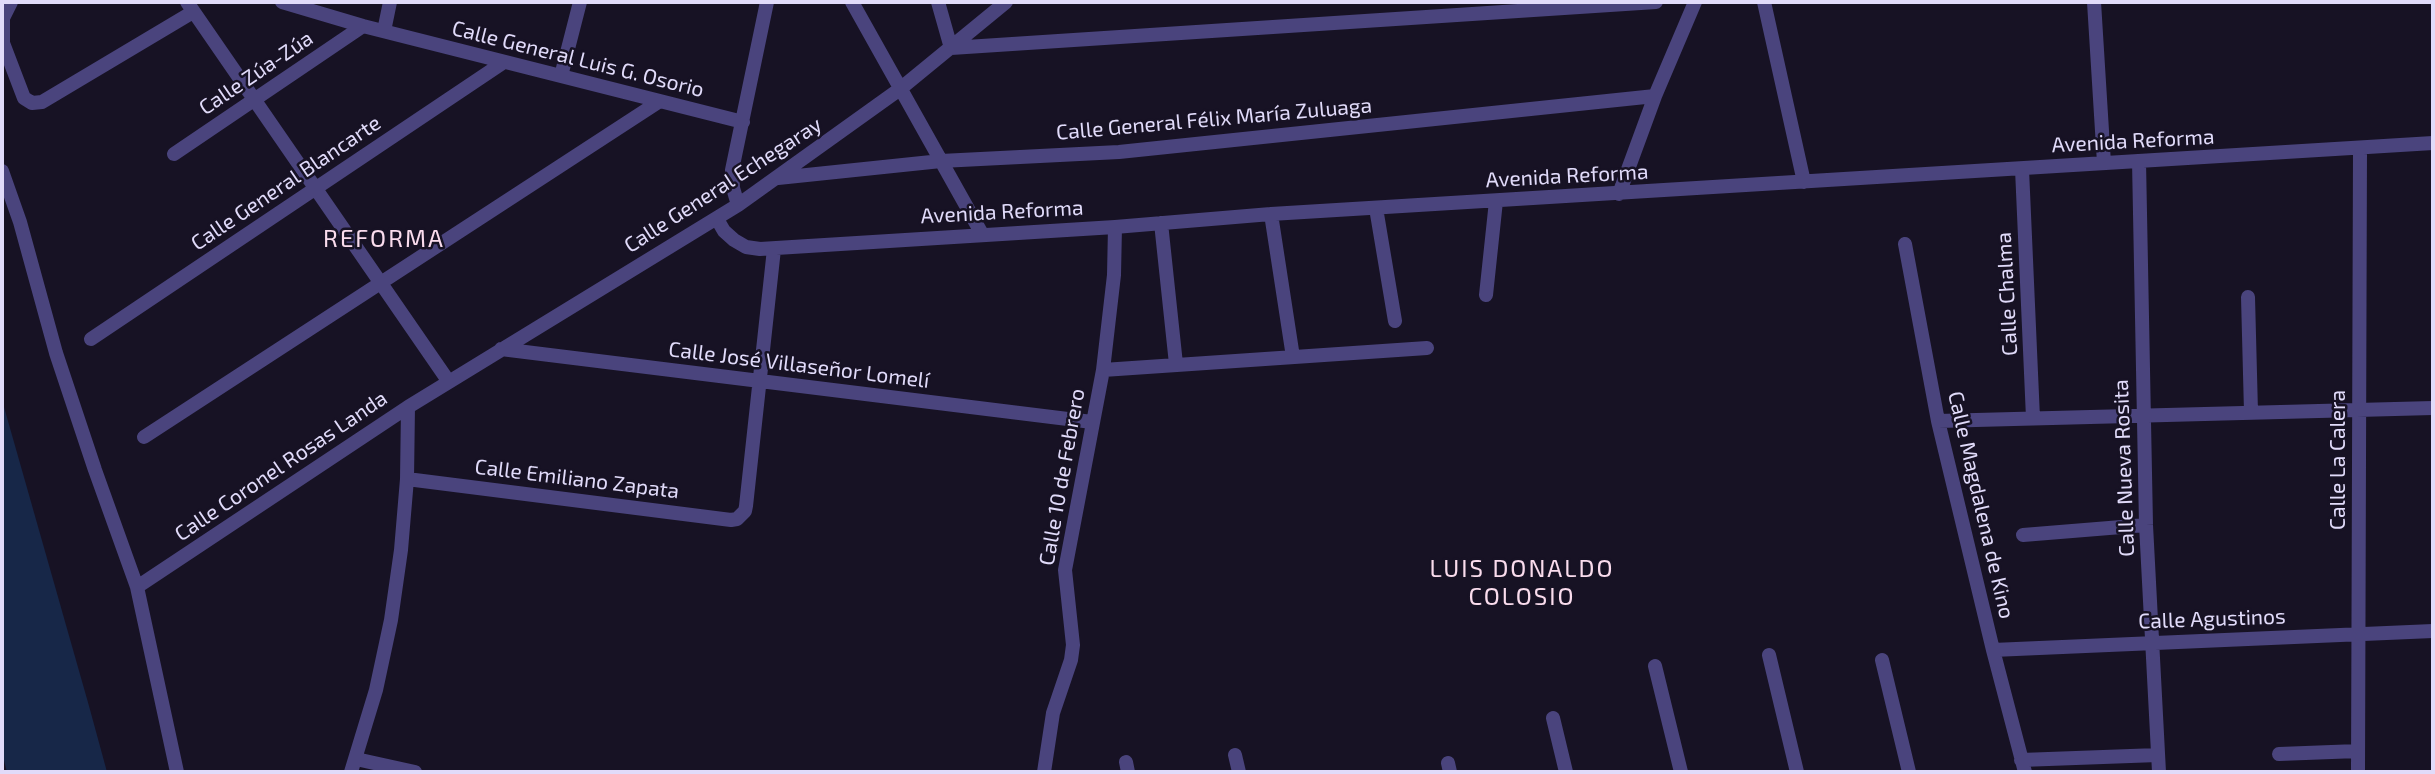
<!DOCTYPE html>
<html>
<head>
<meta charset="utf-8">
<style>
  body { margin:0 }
  #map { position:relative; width:2435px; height:774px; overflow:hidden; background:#171224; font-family:"Exo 2",sans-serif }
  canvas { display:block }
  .frame { position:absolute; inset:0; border:4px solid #e1dbfa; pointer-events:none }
</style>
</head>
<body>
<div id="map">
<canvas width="2435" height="774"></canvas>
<div class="frame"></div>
</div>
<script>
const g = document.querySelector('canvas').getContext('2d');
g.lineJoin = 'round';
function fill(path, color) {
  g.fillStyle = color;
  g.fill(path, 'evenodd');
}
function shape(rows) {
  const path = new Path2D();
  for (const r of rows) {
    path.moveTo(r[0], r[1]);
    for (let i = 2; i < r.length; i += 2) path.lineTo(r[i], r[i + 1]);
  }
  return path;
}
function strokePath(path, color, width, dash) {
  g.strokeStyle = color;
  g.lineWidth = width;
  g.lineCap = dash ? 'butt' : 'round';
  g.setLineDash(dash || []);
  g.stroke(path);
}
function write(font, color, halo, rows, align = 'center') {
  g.font = font + ' "Exo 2",sans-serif';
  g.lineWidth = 5;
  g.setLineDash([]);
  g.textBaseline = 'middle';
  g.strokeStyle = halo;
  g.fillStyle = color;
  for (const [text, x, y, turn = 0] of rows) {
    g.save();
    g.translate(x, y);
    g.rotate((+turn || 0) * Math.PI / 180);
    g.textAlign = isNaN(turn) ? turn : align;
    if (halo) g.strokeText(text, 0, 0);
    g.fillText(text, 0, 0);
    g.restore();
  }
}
const water = shape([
  [2,400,89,706,107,772,7,772,2,753]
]);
const minor = shape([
  [11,2,3,18,3,43,24,98,32,103,42,102,193,12],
  [187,2,449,382],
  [282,2,363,26,743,122],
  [852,2,982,234],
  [938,2,951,48,1656,2],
  [1764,2,1804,182],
  [2094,2,2104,163],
  [384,31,390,2],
  [561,76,580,2],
  [174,154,363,26],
  [2139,161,2146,525,2159,772],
  [2022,169,2033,418],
  [2,171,20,222,56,353,95,470,137,587,177,772],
  [778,178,941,161,1119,152,1655,96],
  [1619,194,1655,96,1695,2],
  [738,205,733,188,732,170,767,2],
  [1376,208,1395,321],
  [1271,214,1293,357],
  [717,219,724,231,734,240,746,247,760,249,1115,227,1271,214,2433,143],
  [1161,223,1176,364],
  [1905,244,1938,421,1993,650,2025,772],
  [1486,295,1496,201],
  [2248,297,2251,412],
  [91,339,504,62],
  [501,349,1092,422],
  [1103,370,1427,348],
  [1938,421,2433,408],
  [144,437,660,101],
  [407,479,731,520,737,519,745,511,746,506,774,249],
  [2023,535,2146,525],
  [137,587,408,407,738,205,900,89,1006,2],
  [1993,650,2433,631],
  [1769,655,1797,772],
  [1882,660,1909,772],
  [1655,666,1681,772],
  [1553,718,1566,772],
  [2279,754,2358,751],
  [1235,755,1239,772],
  [356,759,415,772],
  [2021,760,2158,755],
  [1126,762,1128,772],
  [1448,763,1450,772],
  [351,772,376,690,391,620,401,550,407,479,408,407],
  [1044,772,1053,713,1071,660,1073,645,1065,570,1103,370,1114,275,1115,227],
  [2358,772,2360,149]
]);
const streetNames = [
  ["Calle General Luis G. Osorio",578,59,14],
  ["Calle Zúa-Zúa",256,73,-34],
  ["Calle General Félix María Zuluaga",1214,119,-5],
  ["Avenida Reforma",2133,141,-3],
  ["Avenida Reforma",1567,176,-3],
  ["Calle General Blancarte",286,183,-34],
  ["Calle General Echegaray",723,185,-33],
  ["Avenida Reforma",1002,212,-3],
  ["Calle Chalma",2007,294,-93],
  ["Calle José Villaseñor Lomelí",799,365,7],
  ["Calle La Calera",2338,460,-90],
  ["Calle Coronel Rosas Landa",281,466,-34],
  ["Calle Nueva Rosita",2124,468,-92],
  ["Calle 10 de Febrero",1062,477,-80],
  ["Calle Emiliano Zapata",577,479,7],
  ["Calle Magdalena de Kino",1981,505,77],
  ["Calle Agustinos",2212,619,-2]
];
const quarterNames = [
  ["REFORMA",384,239],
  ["LUIS DONALDO",1522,569],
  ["COLOSIO",1522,597]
];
fill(water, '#172748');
strokePath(minor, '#4a447d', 14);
write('21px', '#e1dbfa', '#171224', streetNames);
g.letterSpacing = '2px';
write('24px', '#fadced', '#171224', quarterNames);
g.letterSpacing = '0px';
</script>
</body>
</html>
